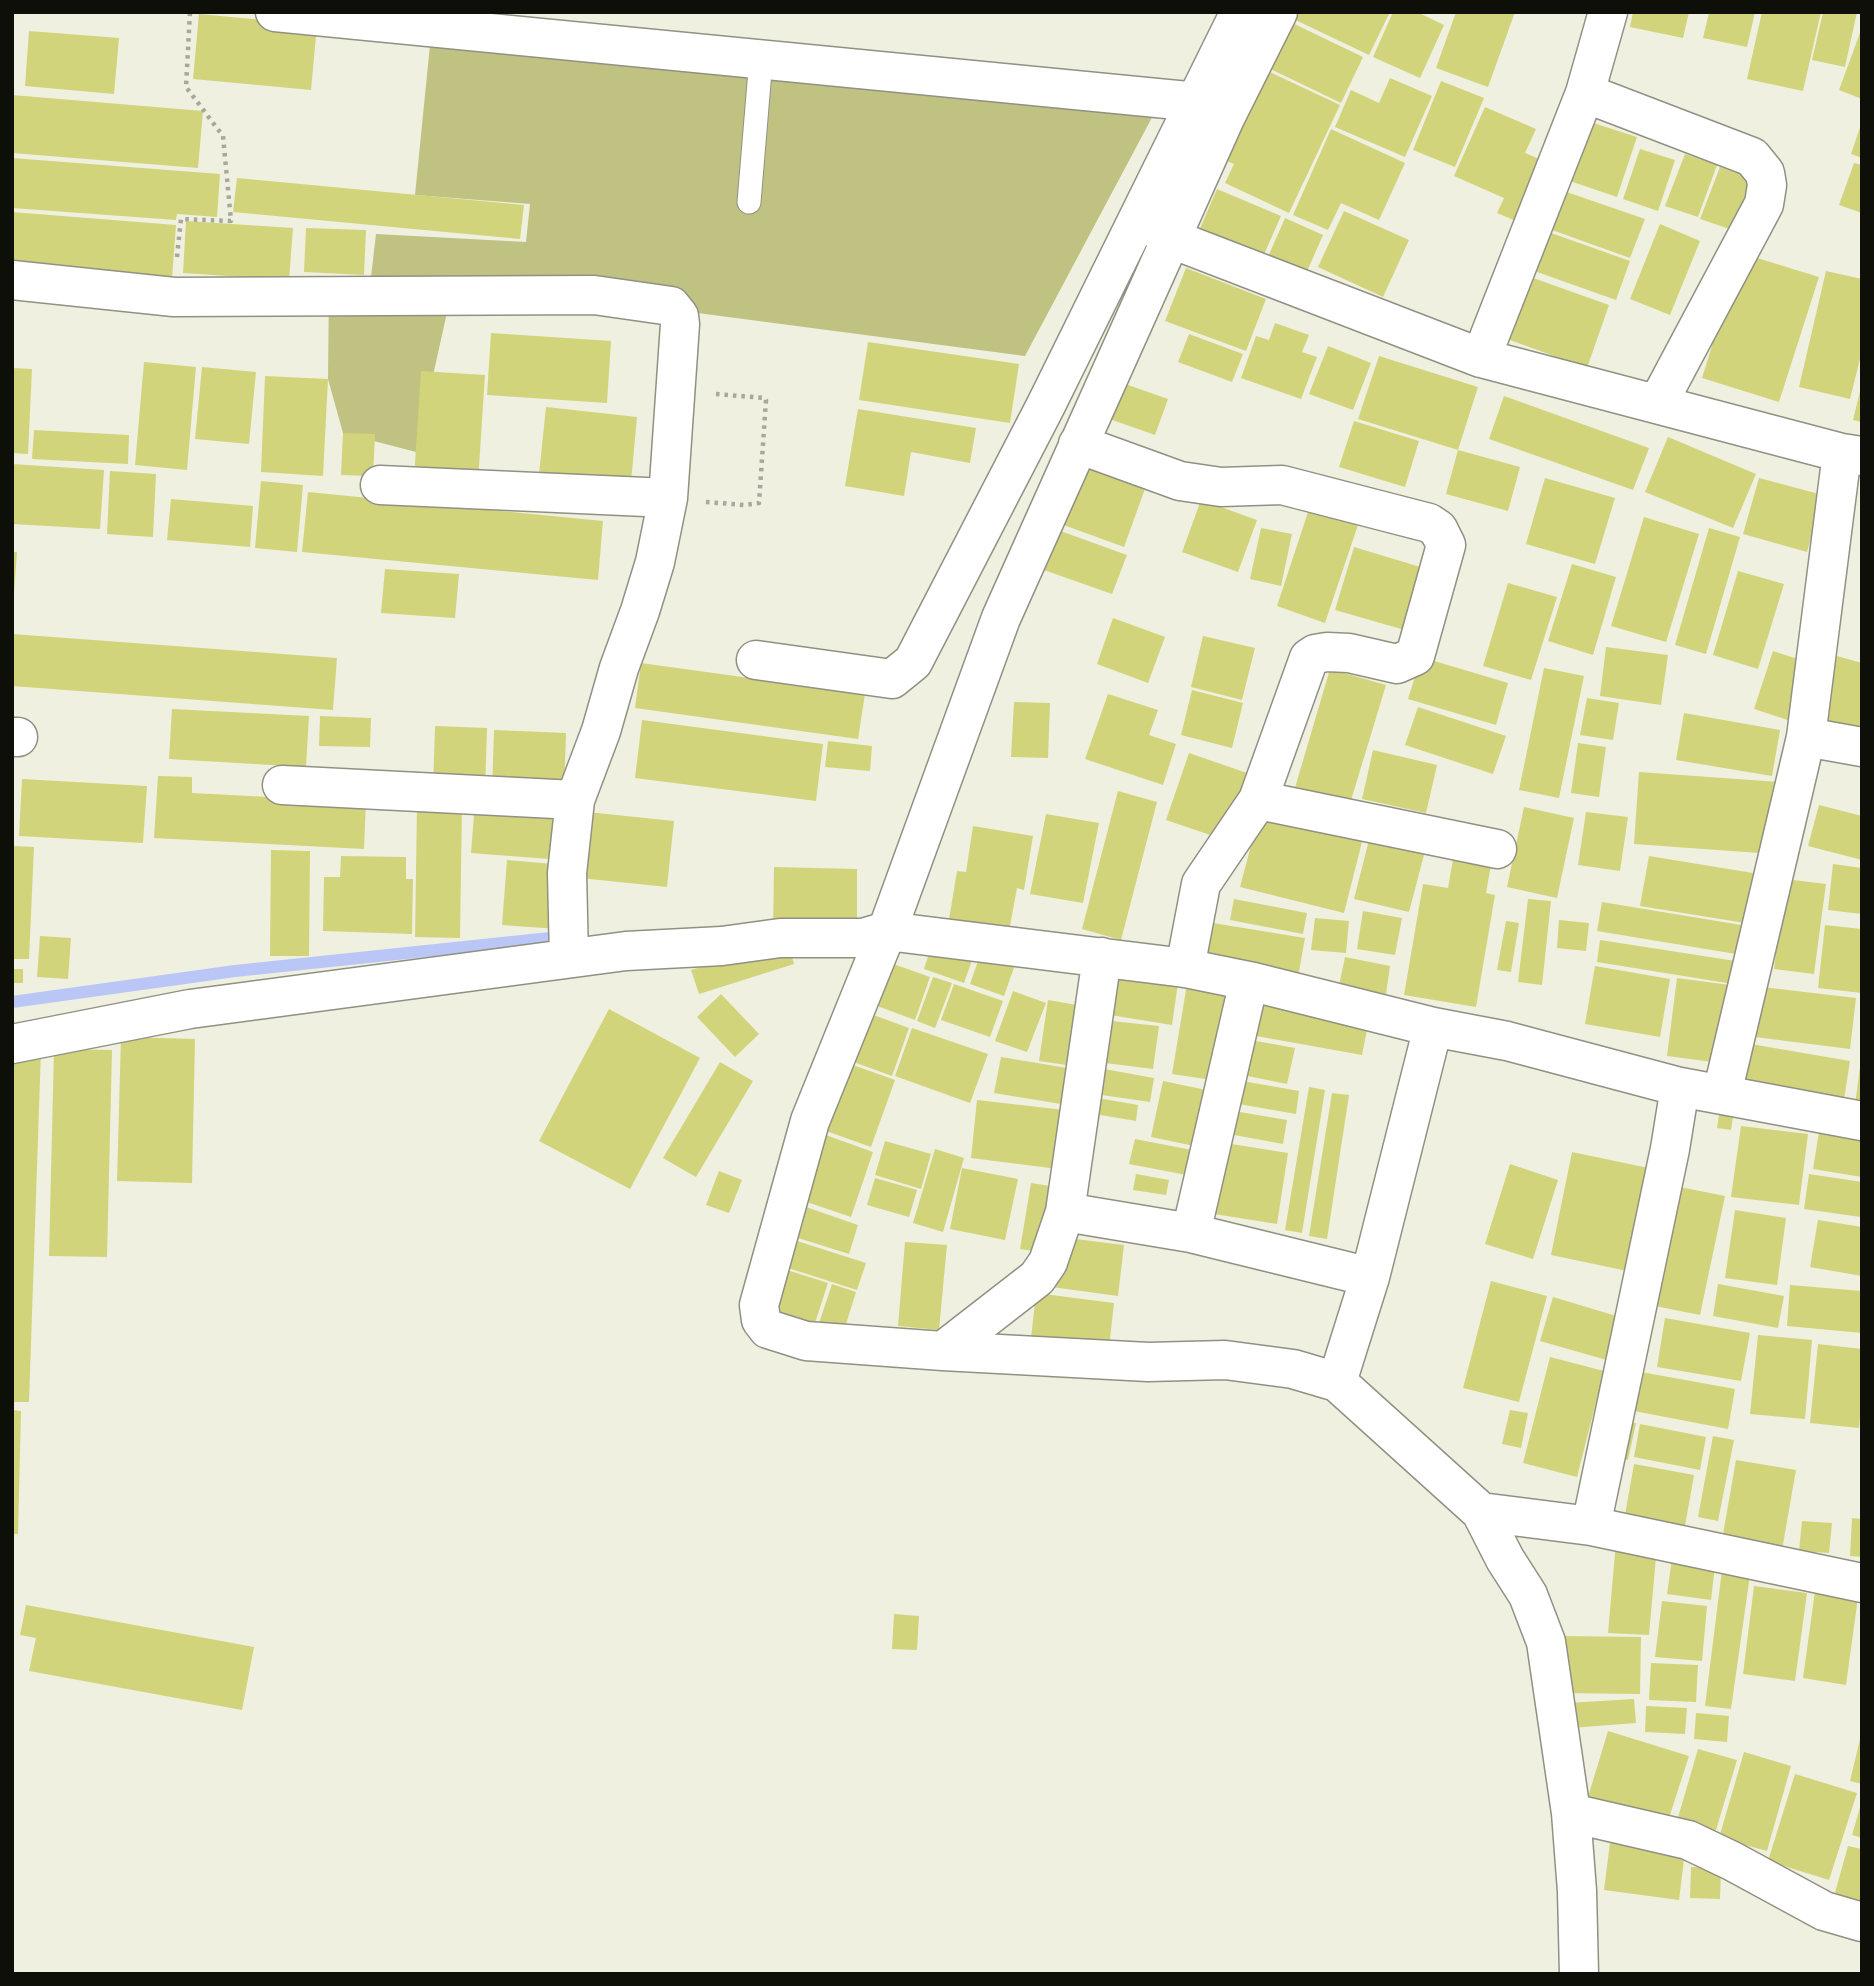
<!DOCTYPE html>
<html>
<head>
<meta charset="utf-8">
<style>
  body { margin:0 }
  #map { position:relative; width:1874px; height:1986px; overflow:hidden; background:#eff0e0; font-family:Overpass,sans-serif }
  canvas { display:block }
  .frame { position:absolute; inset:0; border:14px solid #0f0f0a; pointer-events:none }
</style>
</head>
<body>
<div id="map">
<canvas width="1874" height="1986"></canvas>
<div class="frame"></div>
</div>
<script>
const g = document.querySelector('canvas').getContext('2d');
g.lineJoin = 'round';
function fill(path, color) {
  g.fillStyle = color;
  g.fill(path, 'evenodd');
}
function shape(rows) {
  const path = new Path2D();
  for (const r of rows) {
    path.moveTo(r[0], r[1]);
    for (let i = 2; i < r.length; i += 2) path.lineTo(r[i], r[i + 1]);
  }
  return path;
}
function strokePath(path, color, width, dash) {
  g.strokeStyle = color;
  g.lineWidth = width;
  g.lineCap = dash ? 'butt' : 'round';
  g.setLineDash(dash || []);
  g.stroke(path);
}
const green = shape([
  [430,45,1156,110,1025,356,454,281,416,452,343,433,328,379,329,282,371,277,376,234,526,242,530,204,415,195]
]);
const stream = shape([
  [12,1002,235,971,550,938]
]);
const building = shape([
  [1286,12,1390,12,1369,55,1285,15],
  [1393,12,1417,12,1444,25,1420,78,1373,57],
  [1456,12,1515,12,1488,87,1436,68],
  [1633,12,1689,12,1683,38,1630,27],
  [1709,12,1755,12,1747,47,1703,38],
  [1762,12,1821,12,1803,91,1747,79],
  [1823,12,1857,12,1845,67,1812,60],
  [199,14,317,25,311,90,193,79],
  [1282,18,1363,57,1341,103,1260,64],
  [1861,30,1862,30,1862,99,1839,90],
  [29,31,119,38,114,94,25,86],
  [1257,66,1340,105,1289,213,1225,183,1234,164,1215,156],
  [1390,78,1432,96,1405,157,1335,127,1351,90,1379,103],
  [1441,81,1484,98,1455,167,1413,150],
  [12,95,203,111,198,168,12,153],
  [1485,107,1536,129,1525,153,1544,161,1516,221,1497,213,1504,198,1454,176],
  [1578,118,1637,137,1617,197,1558,177],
  [1861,124,1862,124,1862,158,1851,154],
  [1331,129,1405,163,1379,220,1341,203,1328,230,1293,215],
  [1640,149,1675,160,1658,211,1623,199],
  [1685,154,1717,165,1698,217,1665,206],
  [12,158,220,174,217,217,177,214,176,220,12,208],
  [1854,163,1862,165,1862,213,1839,205],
  [1720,167,1763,183,1744,234,1700,219],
  [237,178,524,205,520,239,233,212],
  [1552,187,1645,219,1630,258,1538,225],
  [1217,189,1281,216,1262,259,1198,233],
  [1344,211,1409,240,1383,297,1318,267],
  [12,212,176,225,172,278,12,266],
  [1285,218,1323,235,1301,285,1263,268],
  [186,221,293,228,289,280,183,273],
  [1660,224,1700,241,1670,315,1630,299],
  [306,228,366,230,364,275,304,272],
  [1537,228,1630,261,1616,300,1523,267],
  [1741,253,1819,277,1779,402,1702,378],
  [1186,268,1266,299,1246,351,1165,321],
  [1826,271,1862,279,1862,351,1850,399,1799,387],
  [1522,274,1609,305,1587,368,1499,336],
  [1275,323,1309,335,1302,352,1317,357,1301,399,1241,378,1256,336,1269,340],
  [491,333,611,341,607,403,487,395],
  [1189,334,1243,354,1232,382,1178,362],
  [868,342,1019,364,1010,423,859,400],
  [1328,346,1371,363,1353,410,1309,394],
  [1379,356,1478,387,1458,450,1358,419],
  [144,362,196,367,187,470,135,465],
  [202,367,256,372,249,444,195,439],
  [12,368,32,369,28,454,12,453],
  [421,371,485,375,478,482,414,478],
  [265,376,328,379,323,476,261,472],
  [1114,380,1168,399,1155,435,1101,416],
  [1861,387,1862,387,1862,422,1853,420],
  [1504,396,1649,448,1633,490,1489,439],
  [546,407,637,417,630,493,538,484],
  [858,409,976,428,970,463,911,452,904,496,845,486],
  [1354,421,1419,441,1405,487,1339,467],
  [34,430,129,435,128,464,32,459],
  [343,433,375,434,373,476,341,475],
  [1668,437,1756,474,1733,528,1645,492],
  [1458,450,1520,467,1508,511,1446,494],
  [1086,452,1150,475,1124,547,1061,524],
  [12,464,104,470,100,529,12,524],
  [110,471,156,474,153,537,107,534],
  [1545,478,1615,498,1595,564,1526,544],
  [1759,478,1823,495,1807,552,1743,534],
  [261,481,303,485,297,552,255,548],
  [308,492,603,521,598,580,302,552],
  [171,499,253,506,250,547,167,540],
  [1201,500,1257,520,1238,572,1182,552],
  [1311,503,1360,519,1325,623,1277,606],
  [1644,517,1699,534,1666,642,1611,626],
  [1261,528,1292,534,1281,586,1250,579],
  [1709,528,1740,537,1706,654,1675,645],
  [1055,529,1127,555,1112,594,1041,569],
  [1354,547,1427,569,1408,631,1335,610],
  [12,552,17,552,14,593,12,593],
  [1572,564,1616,577,1593,655,1548,641],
  [385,569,459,574,455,618,381,613],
  [1738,571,1784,584,1758,669,1713,655],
  [1508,583,1557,597,1531,680,1483,666],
  [1113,618,1165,637,1148,683,1097,664],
  [12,634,337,658,333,710,12,686],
  [1203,636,1255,648,1242,700,1191,687],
  [1606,647,1668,655,1661,705,1600,696],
  [1773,651,1813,664,1794,722,1754,709],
  [1837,656,1862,663,1862,736,1817,723],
  [1421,657,1508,683,1496,725,1408,699],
  [641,663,865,694,858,739,635,708],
  [1544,668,1584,676,1559,798,1519,790],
  [1330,669,1386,685,1349,807,1294,791],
  [1192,690,1243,703,1232,748,1181,735],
  [1108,694,1158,710,1149,735,1176,744,1163,785,1085,759],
  [1587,698,1619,703,1613,740,1580,735],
  [1014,702,1050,703,1048,758,1011,757],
  [1418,707,1506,736,1493,774,1405,745],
  [172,709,309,716,306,767,169,759],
  [1684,713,1780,730,1772,776,1676,760],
  [320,716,371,718,370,747,319,746],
  [642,720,823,744,816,801,635,778],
  [435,726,487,728,485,791,433,789],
  [494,730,566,733,564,793,492,791],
  [828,741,872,746,870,771,825,767],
  [1578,743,1606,747,1599,797,1571,793],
  [1373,750,1437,765,1426,813,1362,799],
  [1189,753,1250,774,1228,841,1166,820],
  [1639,772,1779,782,1773,854,1634,844],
  [158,776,192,777,192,793,366,802,364,849,154,838],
  [22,779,147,786,143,843,19,836],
  [1118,791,1157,802,1121,940,1082,929],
  [475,802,566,809,562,860,471,853],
  [1262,804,1365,830,1344,913,1240,887],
  [417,805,462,805,460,938,415,937],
  [1819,805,1862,816,1862,860,1808,846],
  [1524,807,1574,818,1557,898,1507,887],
  [578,811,674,821,667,887,571,877],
  [1586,812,1628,817,1620,871,1578,865],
  [1046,814,1099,823,1083,903,1030,894],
  [973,826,1033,836,1024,890,1017,888,1007,942,947,932,957,871,966,872],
  [1370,836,1425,851,1409,912,1354,899],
  [12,846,34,847,29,959,12,959],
  [271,850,310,851,309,956,270,956],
  [1454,853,1492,859,1486,893,1495,895,1476,1007,1404,995,1423,884,1448,888],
  [341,856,406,857,406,879,413,879,412,934,323,931,324,877,340,877],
  [1649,856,1753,873,1745,923,1640,906],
  [507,860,564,865,558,929,502,925],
  [1833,864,1862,868,1862,914,1828,910],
  [774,867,857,869,857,934,773,934],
  [1785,879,1826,884,1814,974,1774,969],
  [1234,899,1307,913,1303,934,1230,920],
  [1528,899,1551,901,1542,985,1518,982],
  [1602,902,1753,927,1748,956,1597,931],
  [1363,911,1402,918,1395,955,1357,949],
  [1315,918,1349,921,1346,953,1311,950],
  [1559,920,1589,923,1586,951,1557,948],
  [1506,921,1519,923,1511,972,1497,970],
  [1213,923,1305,938,1298,977,1206,962],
  [1825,925,1862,929,1862,993,1818,988],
  [40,936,71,938,68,979,37,977],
  [934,938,975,952,964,983,924,969],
  [787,940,794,964,699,994,691,970],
  [1600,940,1742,962,1739,985,1597,962],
  [984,944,1018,956,1004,996,970,984],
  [1345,957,1390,966,1386,994,1339,986],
  [885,961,930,977,915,1020,869,1003],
  [1595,966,1670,979,1660,1037,1585,1024],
  [12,969,23,969,23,983,12,983],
  [1111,972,1178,983,1172,1025,1104,1014],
  [933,977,952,983,935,1028,917,1021],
  [1188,978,1234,985,1219,1081,1172,1074],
  [1677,978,1730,985,1720,1063,1667,1056],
  [954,984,1003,1001,990,1037,941,1020],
  [1754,986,1856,998,1850,1049,1747,1036],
  [1013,991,1046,1003,1027,1052,995,1041],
  [721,994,759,1034,735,1057,697,1017],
  [1251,999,1369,1020,1362,1055,1245,1034],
  [1048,1000,1089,1007,1080,1067,1039,1061],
  [609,1009,700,1058,630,1189,539,1141],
  [868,1013,909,1028,892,1076,851,1061],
  [1102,1020,1159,1026,1153,1069,1097,1062],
  [912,1028,988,1054,970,1103,895,1076],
  [121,1037,195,1039,192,1183,117,1181],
  [1245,1039,1295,1048,1287,1084,1238,1074],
  [1739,1042,1850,1061,1843,1106,1732,1088],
  [54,1049,112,1050,107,1257,49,1256],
  [41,1050,29,1402,12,1402,12,1054],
  [1001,1057,1079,1070,1073,1106,994,1093],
  [836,1059,895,1080,871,1147,812,1126],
  [720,1062,753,1081,696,1177,663,1158],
  [1093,1067,1154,1078,1150,1102,1088,1093],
  [1860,1067,1862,1067,1862,1114,1854,1113],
  [1237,1080,1299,1091,1296,1114,1233,1103],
  [1163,1081,1211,1091,1199,1147,1151,1137],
  [1309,1087,1325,1090,1302,1233,1285,1230],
  [1332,1093,1349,1095,1327,1239,1309,1236],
  [1092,1097,1138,1105,1136,1121,1089,1113],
  [977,1100,1073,1111,1066,1170,971,1158],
  [1721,1102,1735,1104,1731,1130,1717,1128],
  [1234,1111,1287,1120,1283,1144,1229,1134],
  [1741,1126,1808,1134,1799,1205,1731,1197],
  [1819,1132,1862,1138,1862,1177,1813,1169],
  [823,1134,873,1152,851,1217,801,1200],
  [1135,1139,1197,1151,1192,1176,1129,1164],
  [885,1141,931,1154,921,1189,875,1175],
  [1225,1143,1288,1153,1277,1224,1214,1214],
  [935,1149,964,1158,943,1232,913,1223],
  [1572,1152,1653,1169,1632,1272,1551,1255],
  [1510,1164,1558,1180,1533,1259,1485,1244],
  [962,1168,1018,1179,1005,1240,950,1229],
  [719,1171,742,1180,729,1213,706,1205],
  [1136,1174,1169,1180,1166,1195,1133,1190],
  [1809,1174,1862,1182,1861,1217,1804,1209],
  [875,1178,917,1190,909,1217,867,1205],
  [1031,1183,1057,1187,1048,1253,1020,1249],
  [1675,1186,1725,1196,1700,1315,1650,1305],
  [806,1207,858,1225,849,1254,795,1237],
  [1735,1210,1786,1218,1777,1285,1725,1278],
  [1818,1220,1862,1227,1862,1276,1810,1267],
  [1059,1237,1124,1245,1118,1296,1052,1287],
  [794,1240,866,1263,857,1290,785,1267],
  [905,1242,947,1245,939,1330,898,1326],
  [787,1270,828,1283,815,1323,774,1310],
  [1491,1281,1547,1296,1519,1402,1463,1388],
  [832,1284,856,1292,842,1337,817,1329],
  [1718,1284,1784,1296,1778,1328,1713,1316],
  [1790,1285,1862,1291,1862,1333,1787,1326],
  [1036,1293,1114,1303,1109,1348,1031,1338],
  [1553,1297,1623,1318,1610,1361,1540,1341],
  [1665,1318,1750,1333,1741,1381,1657,1367],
  [1758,1335,1812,1340,1805,1419,1750,1414],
  [1818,1344,1862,1349,1862,1394,1859,1428,1810,1423],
  [1550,1357,1604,1371,1577,1477,1523,1463],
  [1641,1372,1735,1389,1728,1429,1634,1411],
  [12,1410,21,1411,18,1534,12,1534],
  [1510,1410,1528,1413,1521,1448,1502,1444],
  [1621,1421,1636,1423,1628,1460,1614,1457],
  [1640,1424,1706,1437,1700,1470,1634,1457],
  [1713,1436,1734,1440,1718,1521,1698,1517],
  [1736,1460,1796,1470,1782,1550,1722,1540],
  [1634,1464,1694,1475,1685,1526,1625,1515],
  [1852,1518,1862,1519,1862,1557,1850,1556],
  [1802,1521,1832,1523,1829,1553,1799,1551],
  [1616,1542,1657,1546,1649,1635,1608,1633],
  [1672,1559,1715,1566,1711,1600,1667,1594],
  [1722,1570,1750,1575,1731,1709,1705,1706],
  [1816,1584,1859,1590,1846,1685,1803,1678],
  [1754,1586,1807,1593,1795,1681,1743,1674],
  [1662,1601,1707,1606,1702,1661,1655,1657],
  [26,1605,254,1647,242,1710,29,1671,36,1638,20,1635],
  [894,1614,919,1616,917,1650,892,1649],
  [1561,1636,1641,1637,1640,1694,1560,1693],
  [1651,1663,1698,1665,1696,1702,1649,1700],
  [1634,1699,1636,1723,1570,1728,1568,1703],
  [1646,1706,1687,1708,1685,1734,1645,1732],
  [1696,1713,1729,1716,1727,1742,1694,1739],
  [1608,1731,1689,1756,1668,1821,1588,1797],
  [1861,1735,1862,1735,1862,1784,1850,1781],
  [1698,1749,1737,1760,1713,1840,1675,1828],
  [1744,1752,1791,1766,1767,1851,1719,1838],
  [1795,1774,1857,1793,1829,1880,1768,1861],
  [1861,1804,1862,1804,1862,1838,1852,1835],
  [1611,1835,1686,1844,1679,1900,1604,1890],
  [1848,1846,1862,1849,1862,1915,1831,1907],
  [1691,1867,1721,1868,1720,1899,1690,1898]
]);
const path = shape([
  [177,257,181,219,231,221,223,136,186,87,190,12],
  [706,502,744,505,759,503,766,400,764,398,716,394]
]);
const lane = shape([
  [749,202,761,59]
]);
const street = shape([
  [275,12,1198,102,1225,118],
  [1278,12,1225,118,1001,618,887,931,810,1121,759,1305,761,1320,768,1329,806,1341,943,1351,1148,1362,1225,1360,1293,1369,1337,1382,1481,1512,1505,1559,1528,1595,1546,1642,1571,1813,1577,1891,1579,1974],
  [1585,93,1752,157,1765,173,1767,185,1764,204,1658,403],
  [1150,225,1172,239,1481,358,1842,453,1862,456],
  [12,280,174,297,594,295,671,306,679,316,680,324,668,498,655,562,640,611,619,668,601,731,575,800,567,873,569,958],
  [1481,358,1585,93,1608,12],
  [1078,444,1180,481,1221,487,1282,485,1429,523,1438,529,1446,545,1415,656,1397,664,1349,653,1327,652,1315,654,1309,658,1258,800,1201,884,1185,968],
  [380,485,668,498],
  [756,660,892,679,913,662,1046,405,1240,12],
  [12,737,18,737],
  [1806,737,1862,747],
  [282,785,575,800],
  [1258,800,1497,849],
  [12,1044,190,1009,626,951,722,946,780,938,863,938,887,931,1185,968,1249,981,1433,1027,1507,1041,1680,1087,1862,1121],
  [1680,1087,1670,1149,1591,1526,1862,1583],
  [1722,1094,1806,737,1842,453],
  [1065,1212,1191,1233,1370,1277],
  [1191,1233,1249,981],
  [943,1351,1037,1278,1048,1262,1065,1212,1102,957],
  [1337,1382,1370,1277,1433,1027],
  [1481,1512,1591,1526],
  [1571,1813,1688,1840,1732,1861,1824,1911,1862,1922]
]);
fill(green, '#c0c282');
strokePath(stream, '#bac7f6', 12);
fill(building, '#d2d47b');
strokePath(lane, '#909183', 25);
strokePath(street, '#909183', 41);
strokePath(path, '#a7a89b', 4.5, [3.5, 5]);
strokePath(lane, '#fff', 23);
strokePath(street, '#fff', 38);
</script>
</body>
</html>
